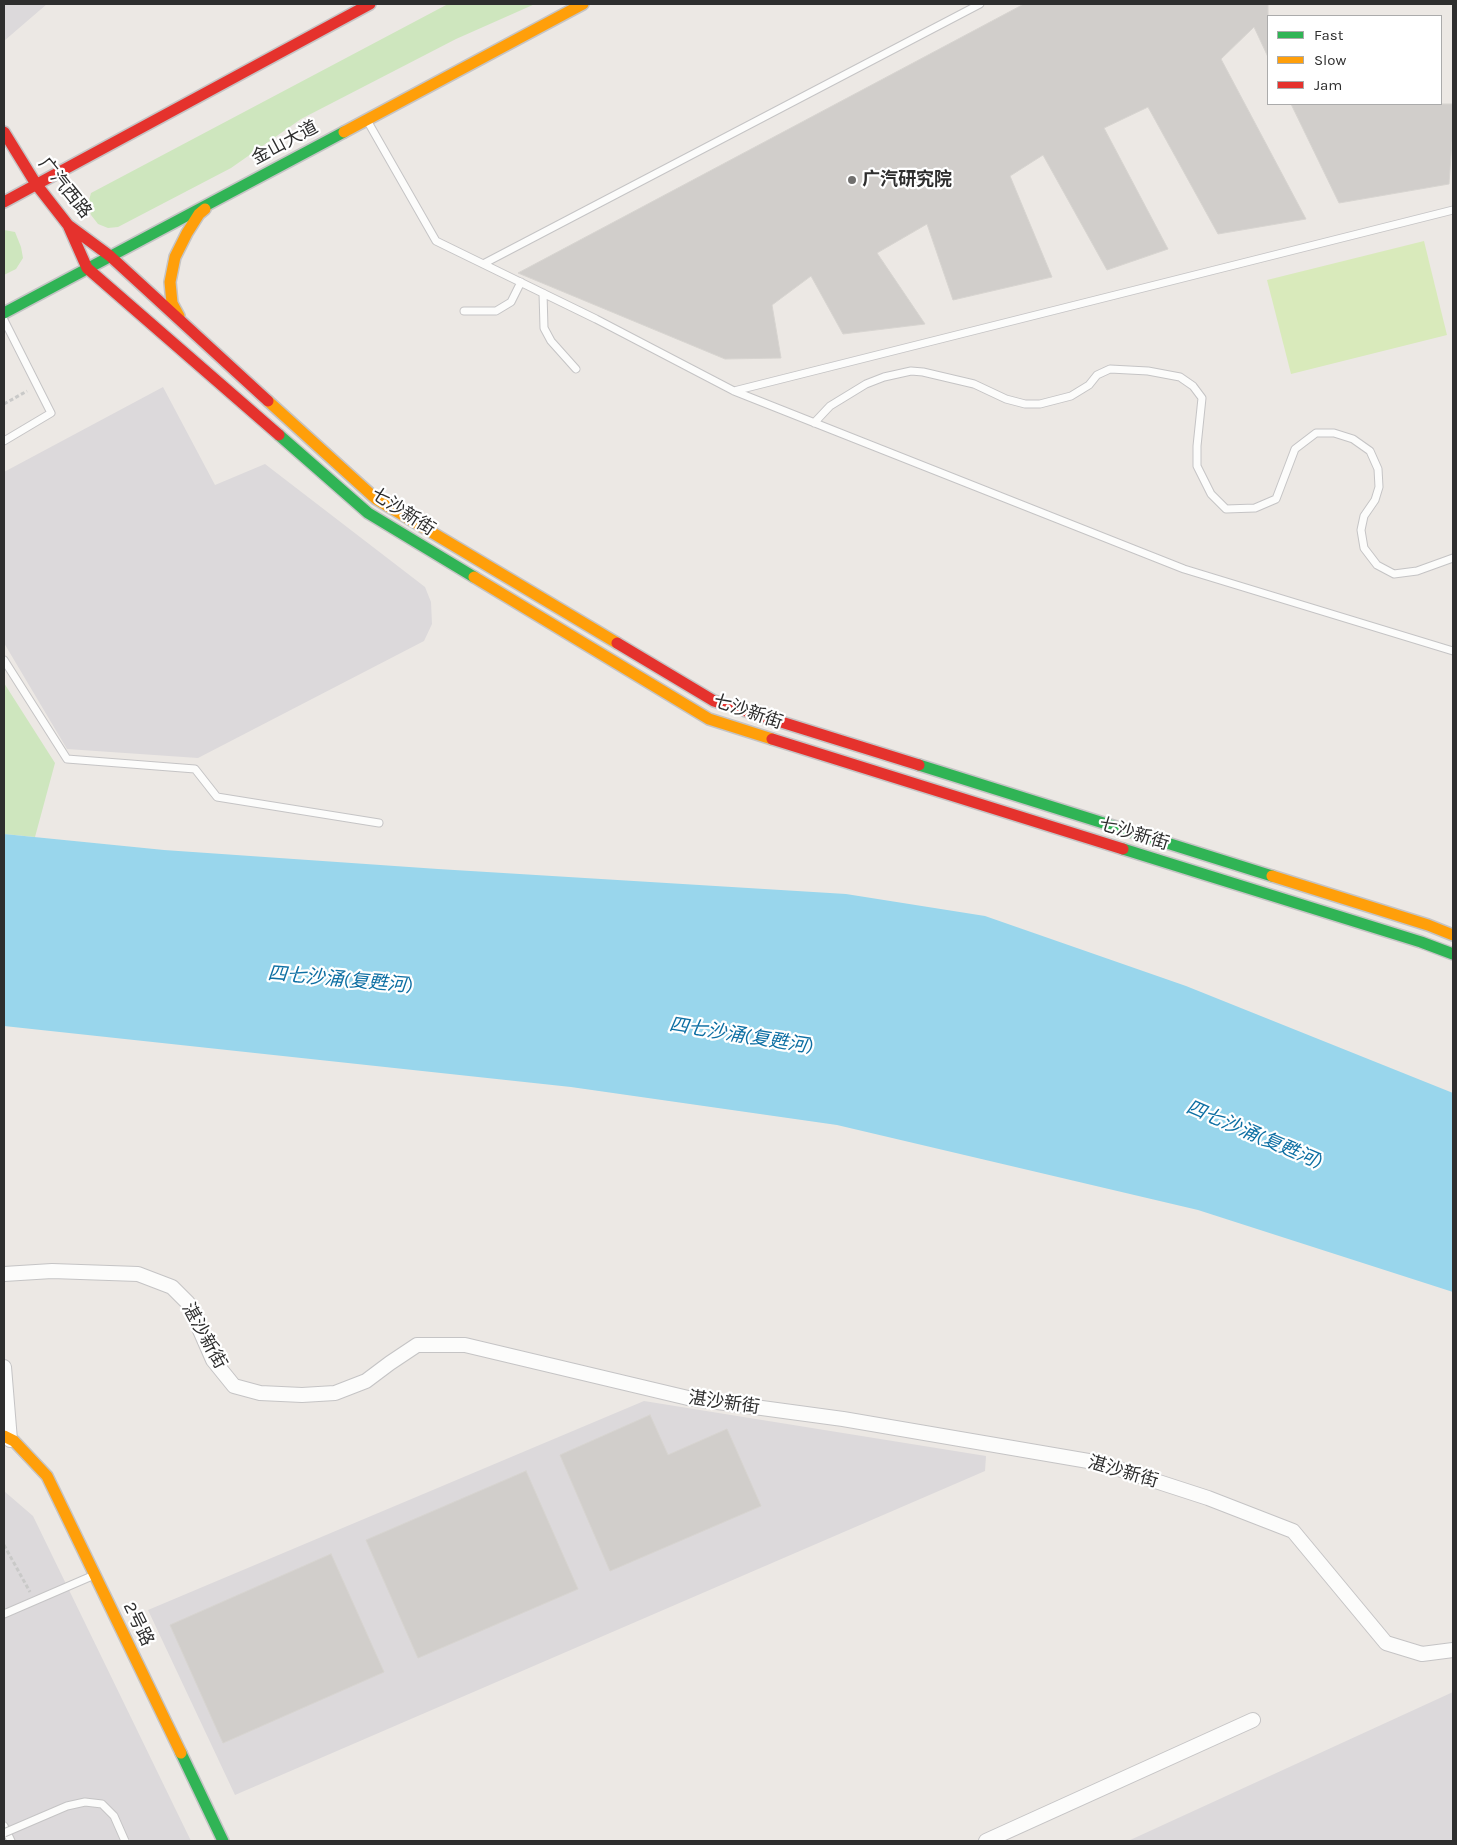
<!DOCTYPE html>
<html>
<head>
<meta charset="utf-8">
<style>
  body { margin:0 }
  #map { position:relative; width:1457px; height:1845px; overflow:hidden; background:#ece8e4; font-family:Karla,sans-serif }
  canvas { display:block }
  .frame { position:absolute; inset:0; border:5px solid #2e2e2e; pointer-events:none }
  .legend { position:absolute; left:1267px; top:15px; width:175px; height:90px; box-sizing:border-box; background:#fff; border:1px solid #ababab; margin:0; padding:6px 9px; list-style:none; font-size:15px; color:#2e2e2e }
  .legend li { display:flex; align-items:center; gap:10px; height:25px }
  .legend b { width:25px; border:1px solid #ababab }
</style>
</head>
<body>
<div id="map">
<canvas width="1457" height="1845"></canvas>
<div class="frame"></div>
<ul class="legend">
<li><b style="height:6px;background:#30b455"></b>Fast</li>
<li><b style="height:6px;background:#ff9f0a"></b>Slow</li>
<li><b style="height:6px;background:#e5322d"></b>Jam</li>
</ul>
</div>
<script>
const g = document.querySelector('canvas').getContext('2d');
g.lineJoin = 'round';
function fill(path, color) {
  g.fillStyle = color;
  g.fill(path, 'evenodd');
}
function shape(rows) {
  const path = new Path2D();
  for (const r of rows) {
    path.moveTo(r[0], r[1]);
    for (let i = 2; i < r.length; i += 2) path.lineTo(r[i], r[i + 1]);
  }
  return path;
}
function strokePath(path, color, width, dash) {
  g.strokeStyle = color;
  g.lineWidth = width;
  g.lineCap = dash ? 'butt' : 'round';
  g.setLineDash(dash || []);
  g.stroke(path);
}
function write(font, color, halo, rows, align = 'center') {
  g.font = font + ' Karla,"Noto Sans SC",sans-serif';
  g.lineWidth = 4.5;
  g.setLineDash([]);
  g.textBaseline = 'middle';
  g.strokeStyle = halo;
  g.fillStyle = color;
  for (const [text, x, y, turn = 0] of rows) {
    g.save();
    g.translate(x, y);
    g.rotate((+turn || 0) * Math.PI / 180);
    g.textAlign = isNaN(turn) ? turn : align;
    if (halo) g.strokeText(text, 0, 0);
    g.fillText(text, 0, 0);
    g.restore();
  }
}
const industrial = shape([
  [4,4,47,4,4,41],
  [163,387,215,485,265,464,425,587,431,602,432,624,424,641,198,758,67,749,4,643,4,472],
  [644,1401,986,1456,985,1471,235,1795,148,1610],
  [4,1491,33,1516,191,1841,4,1841],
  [1453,1692,1453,1841,1128,1841]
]);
const green = shape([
  [448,4,535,4,456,39,301,119,231,168,118,227,108,228,98,224,91,215,88,204,91,193],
  [4,230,15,232,21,247,23,258,16,269,4,275],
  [4,683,55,763,35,837,4,834]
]);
const pitch = shape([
  [1424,241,1447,335,1291,374,1267,280]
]);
const water = shape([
  [4,834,164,850,438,869,846,894,985,916,1186,986,1453,1093,1453,1292,1198,1210,837,1125,571,1087,4,1026]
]);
const building = shape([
  [1024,4,1268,4,1268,57,1254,27,1221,59,1306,219,1218,234,1148,107,1104,128,1168,249,1107,270,1043,155,1010,176,1052,277,953,300,927,224,877,253,925,324,843,334,811,276,772,305,781,358,725,359,518,273,1024,4],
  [1291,104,1453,104,1453,127,1449,184,1339,203,1291,104],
  [650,1415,668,1455,727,1429,761,1506,610,1571,560,1455,650,1415],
  [526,1471,578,1589,418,1658,366,1540,526,1471],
  [331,1554,384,1672,223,1743,170,1625,331,1554]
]);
const path = shape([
  [4,404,27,391],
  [4,1545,30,1592]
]);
const lane = shape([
  [368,122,436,241,596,319,734,391,1184,569,1453,651],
  [483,264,980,4],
  [543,293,544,328,551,341,576,369],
  [464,311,496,311,511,302,521,282],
  [4,320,51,413,4,441],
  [734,391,1453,210],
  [814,423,830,406,866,384,884,377,911,371,923,372,974,384,1006,399,1025,404,1040,404,1071,396,1089,385,1097,375,1110,369,1148,371,1180,377,1193,386,1202,398,1197,446,1197,466,1211,494,1226,509,1255,508,1276,499,1295,449,1316,433,1334,433,1353,439,1370,451,1378,469,1379,487,1375,500,1364,516,1361,530,1364,548,1377,565,1394,574,1417,571,1453,558],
  [4,660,67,759,195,769,217,797,379,823],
  [4,1614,92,1576],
  [4,1826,11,1841]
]);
const street = shape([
  [4,1274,52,1271,138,1274,172,1287,188,1303,213,1360,234,1386,260,1393,302,1395,335,1393,366,1381,390,1363,417,1345,465,1345,688,1398,843,1419,1100,1463,1208,1498,1293,1531,1386,1643,1422,1654,1453,1650],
  [4,1367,10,1440],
  [986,1841,1253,1720]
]);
const fast = shape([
  [4,313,344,132],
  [279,435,368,513,474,577],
  [919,765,1272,876],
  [1123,849,1421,942,1453,954],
  [181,1753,223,1841]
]);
const slow = shape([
  [344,132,583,4],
  [179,316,172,303,170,282,175,257,187,233,199,214,205,209],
  [268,401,376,499,617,643],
  [474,577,709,719,772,739],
  [1272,876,1428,925,1453,935],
  [4,1436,14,1441,47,1476,181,1753]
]);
const jam = shape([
  [4,132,36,184,68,225,110,256,268,401],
  [4,202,370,4],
  [68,225,87,268,279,435],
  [617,643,714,701,919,765],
  [772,739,1123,849]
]);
const laneBridge = shape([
  [4,1833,67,1806,85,1802,102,1804,114,1816,125,1841]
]);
const markers = [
  [852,180,5,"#706f6e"]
];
const streetNames = [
  ["金山大道",285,143,-28],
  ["广汽西路",65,188,51],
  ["七沙新街",403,512,33],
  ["七沙新街",748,712,19],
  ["七沙新街",1134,834,17],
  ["湛沙新街",204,1336,61],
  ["湛沙新街",724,1403,8],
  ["湛沙新街",1123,1472,16],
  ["2号路",138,1624,64]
];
const poiNames = [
  ["广汽研究院",862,180]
];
const waterNames = [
  ["四七沙涌(复甦河)",340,980,5],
  ["四七沙涌(复甦河)",741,1036,9],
  ["四七沙涌(复甦河)",1254,1135,23]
];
fill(industrial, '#dcd9db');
fill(green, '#cee6be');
fill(pitch, '#d9eabb');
fill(water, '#99d6ec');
fill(building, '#d1cecb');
strokePath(building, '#d7d4d0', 1);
strokePath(lane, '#c5c4c5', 9);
strokePath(street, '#c5c4c5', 16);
strokePath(fast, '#c5c4c5', 14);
strokePath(slow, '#c5c4c5', 14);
strokePath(jam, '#c5c4c5', 14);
strokePath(path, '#c9c9c8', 3, [4, 2.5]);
strokePath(lane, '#fcfcfb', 7);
strokePath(street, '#fcfcfb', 14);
strokePath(fast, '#30b455', 11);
strokePath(slow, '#ff9f0a', 11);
strokePath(jam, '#e5322d', 11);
strokePath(laneBridge, '#c5c4c5', 9, []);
strokePath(laneBridge, '#fcfcfb', 7);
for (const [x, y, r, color] of markers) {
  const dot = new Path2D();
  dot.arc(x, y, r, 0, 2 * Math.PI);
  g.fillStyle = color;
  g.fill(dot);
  strokePath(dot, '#fff', 2);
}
write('18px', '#2e2e2e', '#fff', streetNames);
write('bold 18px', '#2e2e2e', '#fff', poiNames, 'left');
write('italic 19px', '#0d6fa3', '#fff', waterNames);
</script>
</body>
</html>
